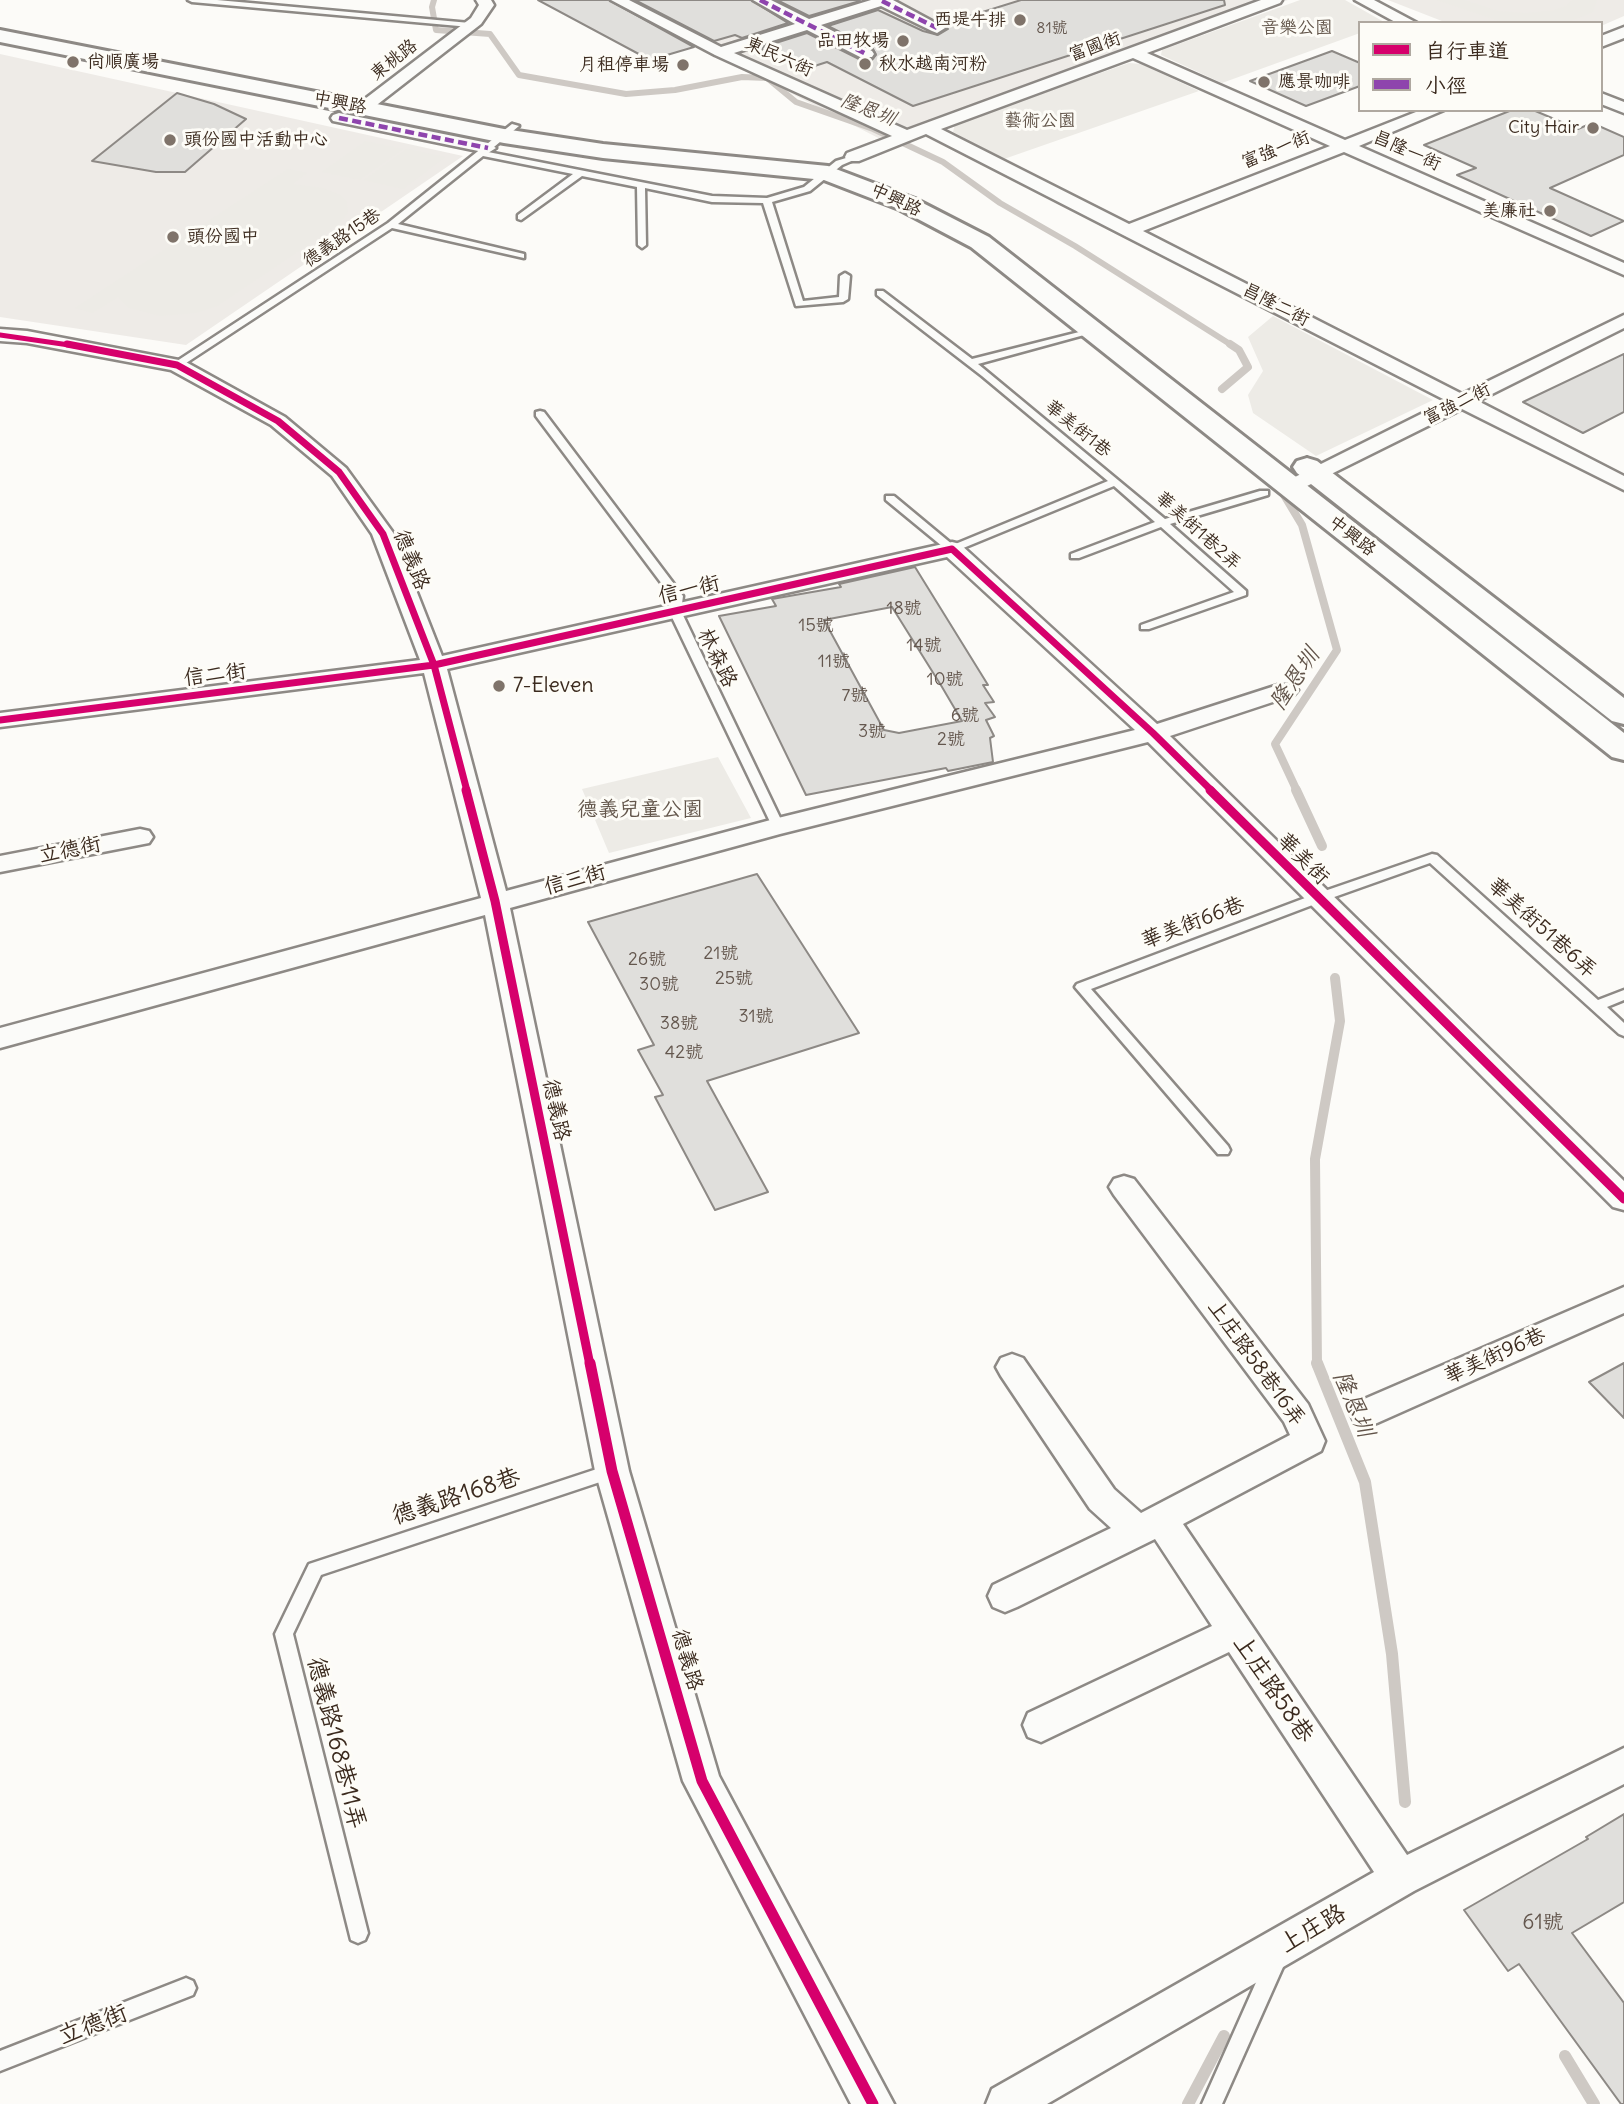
<!DOCTYPE html>
<html>
<head>
<meta charset="utf-8">
<style>
  body { margin:0 }
  #map { position:relative; width:1624px; height:2104px; overflow:hidden; background:#fcfbf8; font-family:Delius,"LXGW WenKai TC",sans-serif }
  canvas { display:block }
  .legend { position:absolute; left:1358px; top:21px; width:245px; height:91px; box-sizing:border-box; background:#fdfcf7; border:2px solid #afa8a0; margin:0; padding:9px 12px; list-style:none; font-size:21px; color:#3b2a1e }
  .legend li { display:flex; align-items:center; gap:14px; height:35px }
  .legend b { width:35px; border:2px solid #afa8a0 }
</style>
</head>
<body>
<div id="map">
<canvas width="1624" height="2104"></canvas>
<ul class="legend">
<li><b style="height:9px;background:#d6006c"></b>自行車道</li>
<li><b style="height:9px;background:#8e44ad"></b>小徑</li>
</ul>
</div>
<script>
const g = document.querySelector('canvas').getContext('2d');
g.lineJoin = 'round';
function fill(path, color) {
  g.fillStyle = color;
  g.fill(path, 'evenodd');
}
function shape(rows) {
  const path = new Path2D();
  for (const r of rows) {
    path.moveTo(r[0], r[1]);
    for (let i = 2; i < r.length; i += 2) path.lineTo(r[i], r[i + 1]);
  }
  return path;
}
function strokePath(path, color, width, dash) {
  g.strokeStyle = color;
  g.lineWidth = width;
  g.lineCap = dash ? 'butt' : 'round';
  g.setLineDash(dash || []);
  g.stroke(path);
}
function write(font, color, halo, rows, align = 'center') {
  g.font = font + ' Delius,"LXGW WenKai TC",sans-serif';
  g.lineWidth = 6;
  g.setLineDash([]);
  g.textBaseline = 'middle';
  g.strokeStyle = halo;
  g.fillStyle = color;
  for (const [text, x, y, turn = 0] of rows) {
    g.save();
    g.translate(x, y);
    g.rotate((+turn || 0) * Math.PI / 180);
    g.textAlign = isNaN(turn) ? turn : align;
    if (halo) g.strokeText(text, 0, 0);
    g.fillText(text, 0, 0);
    g.restore();
  }
}
const built = shape([
  [609,0,1288,0,890,144],
  [1388,0,1624,0,1624,16,1601,26,1601,23,1447,23],
  [0,54,463,156,186,345,0,317]
]);
const green = shape([
  [1300,0,1345,0,1386,23,1360,23,1360,33,1222,83,1161,55,1162,50],
  [1437,0,1464,0,1499,11,1527,13,1555,10,1567,6,1572,0,1597,0,1593,12,1567,23,1506,23],
  [1129,63,1141,64,1199,91,1004,159,953,132,955,124],
  [366,141,403,149,359,180,322,172],
  [407,149,445,157,403,189,364,180],
  [288,169,307,173,292,184,323,188,338,194,347,202,348,212,339,224,217,306,196,313,160,316,129,308,118,297,92,313,75,308],
  [1273,316,1433,400,1316,456,1253,413,1248,395,1263,371,1248,337],
  [718,757,751,818,609,853,582,789]
]);
const streamFar3 = shape([
  [434,0,432,7,436,30,490,34,519,75,626,94,675,90,742,77,767,78,796,102,873,129,943,162,1000,203,1075,246,1233,346]
]);
const streamFar2 = shape([
  [1222,389,1248,367,1239,350,1230,344],
  [1281,490,1302,525,1337,650,1275,744,1297,791]
]);
const streamFar1 = shape([
  [1296,790,1322,846],
  [1317,1365,1315,1159,1340,1021,1335,978]
]);
const stream = shape([
  [1317,1363,1365,1482,1392,1654,1405,1802],
  [1565,2056,1594,2104],
  [1188,2104,1224,2036]
]);
const building = shape([
  [538,0,609,0,694,47,650,60,538,0],
  [635,0,751,0,788,23,742,38,735,35,714,41,635,0],
  [777,0,859,0,860,1,809,16,777,0],
  [1021,0,1224,0,1225,5,913,106,827,62,802,70,760,48,807,33,859,59,872,60,876,55,873,49,828,26,878,10,923,31,938,35,948,29,944,24,1021,0],
  [1332,51,1360,63,1360,86,1306,106,1250,81,1332,51],
  [177,93,214,104,246,119,185,172,156,172,92,161,177,93],
  [1512,110,1533,110,1578,129,1592,123,1624,137,1624,155,1550,188,1624,221,1591,236,1457,175,1476,168,1424,145,1512,110],
  [1624,354,1624,412,1583,433,1523,402,1624,354],
  [915,567,988,685,983,685,994,702,985,703,995,717,986,720,994,736,990,738,993,762,948,771,946,768,806,795,719,616,776,606,772,599,841,587,839,584,915,567],
  [892,607,942,687,962,721,899,733,884,730,824,620,892,607],
  [757,874,859,1033,707,1081,768,1192,715,1210,655,1097,663,1095,638,1050,654,1045,588,922,757,874],
  [1624,1363,1624,1418,1589,1382,1624,1363],
  [1624,1814,1624,1902,1572,1933,1624,2003,1624,2104,1621,2104,1519,1964,1508,1971,1464,1910,1588,1839,1586,1837,1624,1814]
]);
const lane = shape([
  [188,0,217,0,470,23,474,25,470,27,192,2,188,0],
  [512,124,519,126,488,152,712,196,767,198,804,187,836,161,856,155,856,159,842,165,810,191,772,202,803,301,839,297,840,276,845,273,850,276,848,299,843,302,796,306,763,203,712,202,645,188,646,245,642,248,638,245,637,187,582,176,521,220,518,219,518,215,573,174,483,156,398,224,524,254,524,258,392,228,180,367,174,367,174,363,388,223,512,124],
  [877,291,883,291,972,359,1095,328,1095,332,978,364,1165,519,1260,491,1268,491,1268,495,1170,524,1246,591,1246,595,1149,629,1141,629,1141,625,1234,592,1161,527,1079,558,1071,558,1071,554,1155,522,1114,486,956,551,948,551,886,500,886,496,894,496,953,545,1108,481,982,376,877,295,877,291],
  [540,411,544,412,683,596,681,611,784,826,782,829,778,830,772,826,669,611,671,596,536,416,536,412,540,411],
  [1432,854,1437,855,1598,1000,1624,990,1624,1000,1607,1007,1624,1023,1624,1036,1619,1034,1430,863,1323,901,1091,989,1228,1146,1230,1150,1228,1154,1218,1154,1075,987,1077,984,1313,895,1432,854],
  [612,1464,618,1466,620,1471,618,1476,321,1575,293,1634,368,1933,365,1940,358,1943,351,1940,275,1634,309,1564,612,1464],
  [1277,1948,1284,1951,1287,1958,1222,2104,1202,2104,1270,1951,1277,1948],
  [186,1978,193,1981,196,1988,193,1995,0,2071,0,2051,186,1978]
]);
const street = shape([
  [476,0,491,0,494,5,481,24,369,111,357,111,355,108,357,105,471,18,479,5,476,0],
  [611,0,629,0,721,47,795,24,753,0,771,0,809,19,871,0,893,0,945,28,937,33,932,31,881,6,821,25,872,51,874,54,872,57,860,57,807,30,734,53,907,130,1261,0,1282,0,1280,3,1147,53,1345,140,1421,110,1444,110,1359,146,1624,263,1624,275,1344,152,1143,231,1462,394,1624,315,1624,328,1478,401,1624,476,1624,490,1462,409,1297,491,1283,491,1280,487,1283,483,1447,401,926,134,859,161,847,161,845,157,847,153,892,136,715,55,611,0],
  [1133,58,1330,146,1129,224,941,129,1133,58],
  [1355,0,1374,0,1417,23,1397,23,1355,0],
  [1624,27,1624,38,1601,47,1601,36,1624,27],
  [1601,93,1624,102,1624,113,1601,104,1601,93],
  [339,113,488,143,496,148,488,153,333,121,331,118,333,115,339,113],
  [0,329,27,331,184,361,285,417,346,468,394,534,442,656,952,542,960,544,1157,724,1278,685,1294,685,1298,690,1294,695,1170,736,1624,1181,1624,1210,1613,1207,1148,742,780,834,510,908,629,1471,719,1776,894,2104,851,2104,683,1781,595,1471,485,915,0,1048,0,1028,481,898,424,673,0,727,0,713,420,660,372,534,332,476,271,425,171,370,27,343,0,341,0,329],
  [947,557,1135,730,778,818,506,891,447,669,947,557],
  [140,829,149,831,153,837,149,843,0,872,0,856,140,829],
  [1124,1176,1134,1179,1308,1404,1325,1441,1321,1451,1183,1524,1407,1855,1624,1748,1624,1784,1414,1891,1047,2104,986,2104,992,2089,1374,1872,1229,1652,1041,1742,1028,1737,1023,1725,1028,1713,1212,1626,1155,1539,1017,1607,1005,1612,993,1607,988,1596,993,1585,1111,1528,1090,1509,1001,1376,996,1367,1001,1358,1012,1354,1023,1358,1114,1489,1141,1513,1290,1435,1284,1422,1114,1195,1109,1187,1114,1179,1124,1176],
  [1624,1287,1624,1313,1377,1423,1366,1427,1355,1423,1350,1413,1355,1403,1624,1287]
]);
const secondary = shape([
  [0,30,504,129,603,144,828,166,915,199,989,237,1624,733,1624,760,1612,757,971,247,899,209,824,180,603,158,504,143,0,42,0,30],
  [1307,458,1317,461,1624,698,1624,724,1612,721,1297,473,1293,467,1297,461,1307,458]
]);
const quiet = shape([
  [760,0,866,54],
  [882,1,937,28],
  [339,118,488,148]
]);
const cyclewayFar3 = shape([
  [0,335,76,346]
]);
const cyclewayFar2 = shape([
  [67,344,177,365,278,421,339,472,383,534,434,665,467,791],
  [0,720,434,665,952,549,1153,733,1212,791]
]);
const cyclewayFar1 = shape([
  [466,790,495,901,590,1365],
  [1210,790,1624,1199]
]);
const cycleway = shape([
  [590,1363,612,1471,702,1781,873,2104]
]);
const markers = [
  [1020,20,7,"#7f736a"],
  [903,41,7,"#7f736a"],
  [73,62,7,"#7f736a"],
  [865,64,7,"#7f736a"],
  [683,65,7,"#7f736a"],
  [1264,82,7,"#7f736a"],
  [1593,128,7,"#7f736a"],
  [170,140,7,"#7f736a"],
  [1550,211,7,"#7f736a"],
  [173,237,7,"#7f736a"],
  [499,686,7,"#7f736a"]
];
const farNumbernames = [
  ["81號",1052,28]
];
const farPoinames = [
  ["西堤牛排",1006,20],
  ["品田牧場",889,41],
  ["尚順廣場",87,62,"left"],
  ["秋水越南河粉",879,64,"left"],
  ["月租停車場",669,65],
  ["應景咖啡",1278,82,"left"],
  ["City Hair",1579,128],
  ["頭份國中活動中心",184,140,"left"],
  ["美廉社",1536,211],
  ["頭份國中",187,237,"left"]
];
const farParknames = [
  ["音樂公園",1297,28],
  ["藝術公園",1040,121]
];
const farStreetnames = [
  ["富國街",1095,47,-20],
  ["東民六街",779,57,24],
  ["東桃路",394,60,-38],
  ["中興路",340,103,11],
  ["富強一街",1276,150,-22],
  ["昌隆一街",1407,151,24],
  ["中興路",896,200,25],
  ["德義路15巷",342,238,-34],
  ["昌隆二街",1276,305,27],
  ["富強二街",1457,404,-26],
  ["華美街1巷",1078,429,39],
  ["華美街1巷2弄",1198,531,42],
  ["中興路",1352,536,38]
];
const numberNames = [
  ["18號",904,609],
  ["15號",816,626],
  ["14號",924,646],
  ["11號",834,662],
  ["10號",945,680],
  ["7號",855,696],
  ["6號",965,716],
  ["3號",872,732],
  ["2號",951,740],
  ["21號",721,954],
  ["26號",647,960],
  ["25號",734,979],
  ["30號",659,985],
  ["31號",756,1017],
  ["38號",679,1024],
  ["42號",684,1053]
];
const farWaternames = [
  ["隆恩圳",868,110,21]
];
const streetNames = [
  ["德義路",411,560,68],
  ["信一街",689,590,-13],
  ["林森路",717,658,64],
  ["信二街",215,675,-7],
  ["立德街",70,850,-11],
  ["華美街",1303,859,45],
  ["信三街",575,880,-15],
  ["華美街66巷",1193,923,-21],
  ["華美街51巷6弄",1542,928,42],
  ["德義路",556,1110,78],
  ["華美街96巷",1495,1356,-24],
  ["上庄路58巷16弄",1256,1363,54],
  ["德義路",687,1660,74]
];
const poiNames = [
  ["7-Eleven",513,686]
];
const parkNames = [
  ["德義兒童公園",640,810]
];
const nearNumbernames = [
  ["61號",1543,1923]
];
const waterNames = [
  ["隆恩圳",1295,679,-56],
  ["隆恩圳",1353,1404,67]
];
const nearStreetnames = [
  ["德義路168巷",456,1497,-18],
  ["上庄路58巷",1273,1689,56],
  ["德義路168巷11弄",336,1743,76],
  ["上庄路",1313,1929,-30],
  ["立德街",93,2025,-21]
];
fill(built, '#eeebe7');
fill(green, '#edebe6');
strokePath(streamFar3, '#cec9c4', 6);
strokePath(streamFar2, '#cec9c4', 8);
strokePath(streamFar1, '#cec9c4', 10);
strokePath(stream, '#cec9c4', 12);
fill(building, '#e0dfdc');
strokePath(building, '#8d8985', 2);
strokePath(lane, '#8d8985', 5);
strokePath(street, '#8d8985', 5);
strokePath(secondary, '#8d8985', 6);
fill(lane, '#fbfbf9');
fill(street, '#fbfbf9');
fill(secondary, '#fbfbf9');
strokePath(quiet, '#8e44ad', 4.5, [9, 4.5]);
strokePath(cyclewayFar3, '#d6006c', 5);
strokePath(cyclewayFar2, '#d6006c', 7);
strokePath(cyclewayFar1, '#d6006c', 9);
strokePath(cycleway, '#d6006c', 11);
for (const [x, y, r, color] of markers) {
  const dot = new Path2D();
  dot.arc(x, y, r, 0, 2 * Math.PI);
  g.fillStyle = color;
  g.fill(dot);
  strokePath(dot, '#fdfcf7', 2.5);
}
write('16px', '#64574e', null, farNumbernames);
write('18px', '#3b2a1e', '#fdfcf7', farPoinames, 'right');
write('18px', '#64574c', '#fdfcf7', farParknames);
write('18px', '#3b2a1e', '#fdfcf7', farStreetnames);
write('18px', '#64574e', null, numberNames);
write('italic 19px', '#615349', '#fdfcf7', farWaternames);
write('21px', '#3b2a1e', '#fdfcf7', streetNames);
write('21px', '#3b2a1e', '#fdfcf7', poiNames, 'left');
write('21px', '#64574c', '#fdfcf7', parkNames);
write('21px', '#64574e', null, nearNumbernames);
write('italic 23px', '#615349', '#fdfcf7', waterNames);
write('24px', '#3b2a1e', '#fdfcf7', nearStreetnames);
</script>
</body>
</html>
